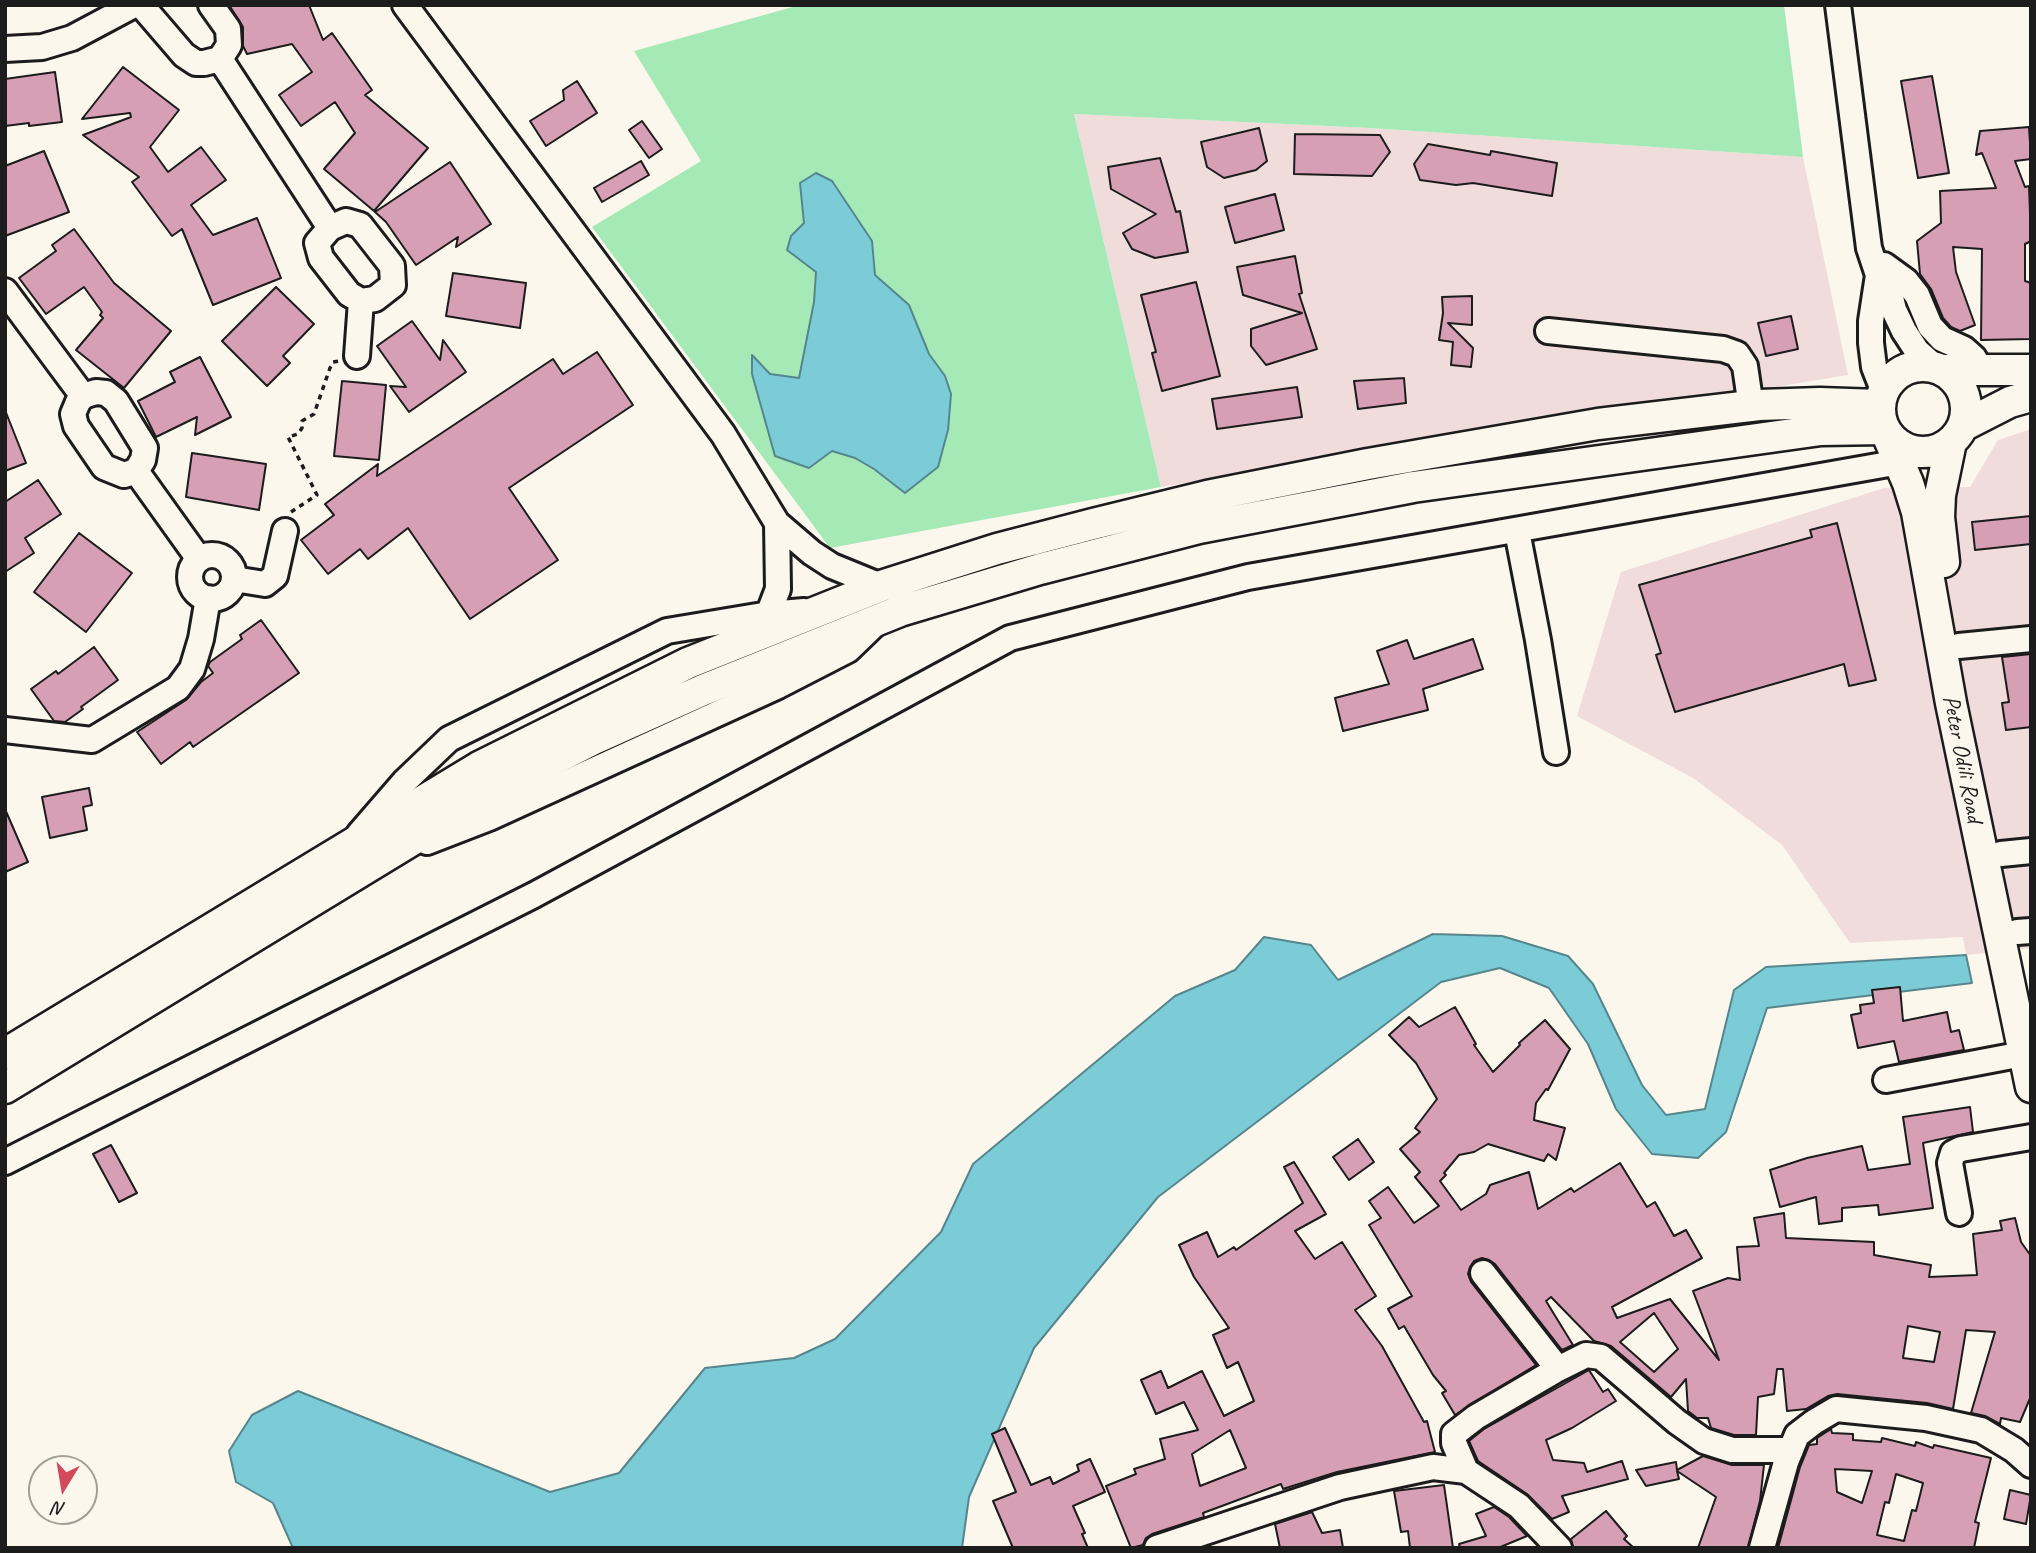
<!DOCTYPE html>
<html>
<head>
<meta charset="utf-8">
<style>
  body { margin:0 }
  #map { position:relative; width:2036px; height:1553px; overflow:hidden; background:#fbf7ec; font-family:Caveat,sans-serif }
  canvas { display:block }
  .frame { position:absolute; inset:0; border:7px solid #1c1c1c; pointer-events:none }
  .north { position:absolute; left:28px; top:1455px; width:70px; height:70px; box-sizing:border-box; background:#fbf7ec; border:2px solid #a29f99; border-radius:50%; rotate:191deg; font-size:19px; font-weight:700; line-height:28px; text-align:center; color:#1c1c1c }
  .north::after { content:''; display:block; margin:auto; width:24px; height:32px; background:#d1495b; clip-path:polygon(50% 0,100% 100%,50% 72%,0 100%) }
</style>
</head>
<body>
<div id="map">
<canvas width="2036" height="1553"></canvas>
<div class="frame"></div>
<div class="north">N</div>
</div>
<script>
const g = document.querySelector('canvas').getContext('2d');
g.lineJoin = 'round';
function fill(path, color) {
  g.fillStyle = color;
  g.fill(path, 'evenodd');
}
function shape(rows) {
  const path = new Path2D();
  for (const r of rows) {
    if (r.length === 3) {
      path.moveTo(r[0] + r[2], r[1]);
      path.arc(r[0], r[1], r[2], 0, 2 * Math.PI);
      continue;
    }
    path.moveTo(r[0], r[1]);
    for (let i = 2; i < r.length; i += 2) path.lineTo(r[i], r[i + 1]);
  }
  return path;
}
function strokePath(path, color, width, dash) {
  g.strokeStyle = color;
  g.lineWidth = width;
  g.lineCap = dash ? 'butt' : 'round';
  g.setLineDash(dash || []);
  g.stroke(path);
}
function write(font, color, halo, rows, align = 'center') {
  g.font = font + ' Caveat,sans-serif';
  g.lineWidth = 6;
  g.setLineDash([]);
  g.textBaseline = 'middle';
  g.strokeStyle = halo;
  g.fillStyle = color;
  for (const [text, x, y, turn = 0] of rows) {
    g.save();
    g.translate(x, y);
    g.rotate((+turn || 0) * Math.PI / 180);
    g.textAlign = isNaN(turn) ? turn : align;
    if (halo) g.strokeText(text, 0, 0);
    g.fillText(text, 0, 0);
    g.restore();
  }
}
const built = shape([
  [1074,114,1370,128,1803,157,1848,375,1161,487],
  [2031,429,2031,948,1966,955,1963,937,1850,943,1782,845,1693,778,1577,716,1621,572,1884,488,1970,487,1998,440]
]);
const green = shape([
  [800,5,1784,5,1803,157,1370,128,1074,114,1161,487,830,548,592,227,701,161,634,51]
]);
const water = shape([
  [816,173,832,181,872,241,875,275,909,305,929,354,945,376,951,394,948,430,938,467,905,493,874,469,855,458,832,451,809,468,775,456,752,374,752,355,770,374,799,378,814,302,816,272,787,250,791,236,804,223,800,183,816,173],
  [1433,934,1502,936,1568,956,1593,984,1642,1085,1666,1115,1705,1109,1734,990,1766,967,1966,955,1972,983,1767,1008,1726,1132,1698,1158,1652,1154,1616,1109,1588,1044,1549,988,1500,968,1441,982,1158,1197,1034,1348,969,1497,962,1548,293,1548,273,1503,236,1482,229,1451,252,1415,298,1391,550,1492,619,1473,705,1368,794,1358,835,1339,941,1232,973,1164,1175,996,1235,970,1264,937,1311,945,1338,980,1433,934]
]);
const building = shape([
  [229,5,309,5,323,40,332,33,372,90,365,95,428,148,374,211,324,169,355,133,335,102,301,126,279,95,312,72,292,44,247,54,243,46,243,27,229,5],
  [123,67,179,110,150,147,168,172,201,147,226,180,191,205,213,235,257,218,281,278,213,305,182,229,172,236,132,182,139,177,83,135,131,117,130,113,82,119,123,67],
  [55,72,62,122,29,126,29,123,5,126,5,79,55,72],
  [1932,76,1949,173,1918,178,1901,81,1932,76],
  [577,81,597,113,546,146,530,121,564,100,563,90,577,81],
  [642,121,662,149,649,158,629,130,642,121],
  [2029,127,2031,159,2015,161,2025,187,2029,186,2031,241,2025,244,2025,281,2031,283,2031,339,1981,340,1982,249,1953,247,1956,272,1975,325,1960,331,1951,327,1943,318,1931,289,1920,274,1917,241,1941,223,1940,191,1996,188,1982,153,1976,155,1980,131,2029,127],
  [1259,128,1267,161,1256,170,1224,178,1207,167,1201,142,1259,128],
  [1295,134,1380,135,1390,152,1372,176,1294,174,1295,134],
  [1428,144,1490,155,1491,151,1557,163,1552,196,1473,183,1456,185,1420,180,1414,164,1428,144],
  [44,151,69,212,5,236,5,166,44,151],
  [1160,158,1176,212,1180,211,1188,252,1155,258,1132,249,1123,233,1156,214,1111,189,1108,167,1160,158],
  [641,161,649,175,602,202,594,188,641,161],
  [450,162,491,224,456,247,458,237,416,265,386,222,375,212,450,162],
  [1275,194,1284,230,1235,243,1225,207,1275,194],
  [74,229,114,283,171,331,124,388,76,350,103,318,100,315,102,312,84,287,46,314,19,278,56,251,52,245,74,229],
  [1295,256,1302,293,1299,294,1317,349,1266,365,1251,346,1251,329,1302,313,1243,295,1237,267,1295,256],
  [453,273,526,283,520,328,446,316,453,273],
  [1196,282,1220,376,1162,391,1152,353,1156,352,1141,295,1196,282],
  [276,287,314,324,283,356,290,363,267,386,222,341,276,287],
  [1472,296,1472,325,1448,323,1473,348,1471,367,1451,365,1453,342,1439,340,1443,313,1442,297,1472,296],
  [1791,316,1798,349,1766,356,1758,323,1791,316],
  [412,321,440,360,443,340,466,372,409,412,390,386,406,387,377,346,412,321],
  [597,352,633,405,509,488,558,560,470,619,408,528,368,559,360,549,328,574,301,540,334,515,325,504,378,464,377,476,553,359,563,374,597,352],
  [200,357,231,417,195,435,197,417,156,437,138,401,175,382,170,372,200,357],
  [1404,378,1406,403,1358,409,1354,381,1404,378],
  [342,381,386,385,379,460,334,456,342,381],
  [1297,387,1302,417,1217,429,1212,399,1297,387],
  [5,410,26,463,5,471,5,410],
  [192,453,266,464,259,510,186,497,192,453],
  [38,480,61,514,25,538,34,553,5,572,5,502,38,480],
  [2031,516,2031,544,1975,550,1972,522,2031,516],
  [1837,523,1876,680,1849,686,1844,664,1675,712,1656,655,1661,653,1639,585,1812,537,1810,530,1837,523],
  [79,533,132,573,86,632,34,592,79,533],
  [261,620,299,673,193,747,190,742,161,764,137,732,186,700,201,682,213,673,208,666,210,662,242,639,240,635,261,620],
  [1473,639,1483,669,1423,689,1428,710,1343,731,1335,698,1389,684,1377,651,1407,640,1414,659,1473,639],
  [94,647,118,680,81,707,83,709,65,722,54,721,31,689,56,671,58,674,94,647],
  [2031,654,2031,727,2006,730,2002,703,2009,702,2002,657,2031,654],
  [89,788,92,805,83,807,87,830,50,838,42,797,89,788],
  [5,809,28,862,5,872,5,809],
  [1900,987,1903,1021,1947,1012,1951,1032,1959,1030,1964,1050,1899,1062,1894,1041,1858,1048,1851,1015,1861,1013,1860,1005,1874,1003,1872,990,1900,987],
  [1455,1007,1476,1044,1474,1045,1493,1072,1520,1045,1519,1043,1545,1020,1570,1049,1548,1090,1546,1089,1536,1103,1534,1120,1565,1128,1556,1160,1548,1154,1544,1161,1488,1144,1474,1152,1459,1155,1444,1173,1446,1175,1440,1181,1461,1210,1486,1194,1490,1185,1529,1172,1538,1209,1571,1188,1574,1192,1620,1163,1647,1207,1655,1202,1674,1236,1686,1230,1702,1258,1612,1307,1617,1318,1670,1299,1719,1360,1693,1291,1728,1278,1740,1280,1737,1247,1759,1246,1754,1218,1784,1213,1786,1238,1874,1242,1874,1255,1931,1265,1929,1277,1977,1275,1973,1234,2002,1230,2000,1221,2015,1218,2021,1242,2031,1256,2031,1396,2020,1422,2001,1418,2000,1424,1985,1416,1971,1413,1995,1332,1966,1330,1953,1409,1927,1403,1837,1394,1828,1396,1806,1409,1787,1411,1783,1369,1777,1369,1774,1394,1758,1397,1756,1435,1734,1435,1711,1428,1708,1418,1697,1418,1688,1411,1686,1379,1671,1397,1611,1346,1594,1341,1551,1297,1546,1301,1573,1345,1562,1350,1495,1264,1489,1260,1482,1258,1474,1261,1470,1267,1468,1274,1471,1282,1536,1365,1455,1415,1442,1393,1446,1391,1433,1375,1404,1326,1399,1329,1388,1309,1412,1296,1369,1225,1381,1218,1369,1201,1388,1187,1414,1223,1439,1206,1415,1177,1420,1172,1400,1149,1420,1132,1415,1128,1437,1099,1416,1063,1389,1035,1409,1017,1419,1027,1455,1007],
  [1654,1313,1678,1349,1654,1372,1620,1342,1654,1313],
  [1908,1326,1940,1332,1934,1362,1903,1358,1908,1326],
  [1970,1107,1973,1132,1923,1143,1933,1208,1879,1215,1878,1205,1842,1208,1842,1221,1819,1224,1816,1197,1780,1207,1770,1170,1807,1158,1862,1146,1868,1170,1910,1164,1903,1117,1970,1107],
  [1358,1139,1374,1162,1349,1180,1333,1157,1358,1139],
  [111,1145,137,1193,119,1202,93,1154,111,1145],
  [1294,1162,1326,1214,1295,1231,1315,1259,1342,1242,1376,1296,1355,1310,1382,1346,1424,1422,1427,1421,1435,1452,1337,1472,1283,1489,1281,1484,1203,1513,1204,1517,1152,1534,1146,1538,1143,1545,1131,1548,1106,1486,1136,1474,1134,1469,1165,1459,1160,1439,1198,1430,1184,1402,1156,1414,1141,1380,1161,1371,1168,1388,1202,1371,1224,1416,1254,1401,1238,1362,1227,1368,1213,1335,1229,1328,1194,1277,1179,1245,1207,1232,1218,1257,1234,1247,1236,1250,1303,1203,1284,1167,1294,1162],
  [1230,1430,1246,1468,1200,1486,1192,1454,1230,1430],
  [1589,1370,1603,1392,1608,1389,1616,1401,1572,1428,1546,1440,1553,1460,1584,1463,1587,1472,1622,1461,1628,1479,1562,1496,1569,1512,1552,1519,1527,1494,1478,1461,1469,1441,1484,1429,1589,1370],
  [1005,1428,1031,1485,1050,1477,1053,1484,1079,1471,1077,1465,1090,1459,1105,1492,1073,1506,1085,1533,1082,1534,1088,1548,1013,1548,993,1501,1016,1492,992,1434,1005,1428],
  [1831,1429,1832,1433,1853,1434,1853,1440,1881,1442,1882,1438,1915,1446,1916,1442,1933,1448,1934,1445,1991,1458,1975,1522,1979,1523,1974,1548,1778,1548,1800,1467,1809,1445,1817,1444,1817,1438,1831,1429],
  [1835,1469,1872,1471,1862,1503,1837,1492,1835,1469],
  [1896,1474,1923,1483,1916,1511,1912,1510,1904,1541,1877,1535,1885,1502,1889,1503,1896,1474],
  [1703,1456,1732,1465,1764,1465,1760,1501,1748,1548,1698,1548,1716,1497,1677,1471,1679,1479,1646,1486,1636,1470,1676,1462,1677,1470,1703,1456],
  [1444,1485,1453,1548,1410,1548,1408,1531,1401,1532,1394,1491,1444,1485],
  [2010,1490,2031,1495,2026,1524,2004,1519,2010,1490],
  [1494,1507,1509,1517,1527,1536,1498,1548,1460,1548,1459,1544,1486,1536,1476,1514,1494,1507],
  [1606,1511,1627,1536,1624,1539,1634,1548,1573,1548,1571,1539,1606,1511],
  [1312,1512,1322,1533,1340,1530,1343,1548,1280,1548,1275,1524,1312,1512]
]);
const path = shape([
  [291,512,317,495,288,437,298,434,302,428,302,421,314,414,330,368,333,362,339,361]
]);
const minor = shape([
  [141,5,184,55,196,63,204,63,220,59,229,45,228,29,211,5],
  [405,5,723,434,777,523,812,553,832,566,881,586],
  [1838,5,1869,248,1878,275,1871,321,1871,343,1874,367,1883,390],
  [5,49,42,47,72,38,134,5],
  [220,59,330,228],
  [346,221,360,225,392,266,393,285,375,299,361,301,349,294,321,258,317,243,330,228,346,221],
  [1884,265,1906,281,1917,295,1930,326,1942,339,1964,349,1974,358,1981,370],
  [1884,268,1894,310,1904,331,1917,351,1935,367],
  [5,291,83,396],
  [1548,331,1723,349,1737,354,1745,366,1751,407],
  [357,356,361,301],
  [96,392,106,393,116,401,145,448,143,460,136,471,124,475,104,467,76,426,73,414,78,402,83,396,96,392],
  [136,471,199,559],
  [1517,531,1538,640,1556,752],
  [212,577,22],
  [234,579,265,584,275,576,285,531],
  [763,628,778,589,777,523],
  [1959,646,2031,639],
  [5,730,92,740,178,688,192,669,201,639,208,598],
  [359,834,404,782,449,739,667,631,769,614,804,611],
  [427,842,489,818,778,686,848,650,877,622],
  [2001,854,2031,851],
  [2017,932,2031,931],
  [1886,1080,2023,1054],
  [5,1162,534,895,1010,638,1248,577,1900,462],
  [1959,1213,1950,1163,1953,1153,1961,1149,2031,1137],
  [1483,1273,1558,1369],
  [1466,1471,1454,1443,1454,1434,1476,1417,1558,1369,1586,1355,1601,1357,1677,1422,1704,1441,1732,1450,1791,1450],
  [1157,1548,1340,1487,1433,1467,1466,1471,1519,1506,1559,1548],
  [1762,1548,1786,1462,1797,1435,1814,1422,1836,1409,1926,1418,1981,1430,2014,1450,2031,1465]
]);
const major = shape([
  [1923,409,43],
  [1943,370,2031,370],
  [1963,426,2010,402,2031,396],
  [1887,434,1908,483,1917,512,1951,703,2031,1087],
  [1944,562,1939,517,1940,495,1951,442],
  [5,1054,479,767,688,663,881,586,997,549,1093,524,1207,496,1368,464,1598,424,1759,405,1820,403,1879,405],
  [5,1088,496,789,596,738,703,690,900,611,1040,569,1199,528,1413,487,1821,430,1885,429]
]);
const streetNames = [
  ["Peter Odili Road",1962,759,79]
];
fill(built, '#f0dddb');
fill(green, '#a5eab6');
fill(water, '#7cccd8');
strokePath(water, '#56868d', 2);
fill(building, '#d69fb4');
strokePath(building, '#1c1c1c', 2);
strokePath(minor, '#1c1c1c', 30);
strokePath(major, '#1c1c1c', 35);
strokePath(path, '#1c1c1c', 3.5, [5, 5]);
strokePath(minor, '#fbf7ec', 24);
strokePath(major, '#fbf7ec', 30);
write('24px', '#1c1c1c', '#fbf7ec', streetNames);
</script>
</body>
</html>
